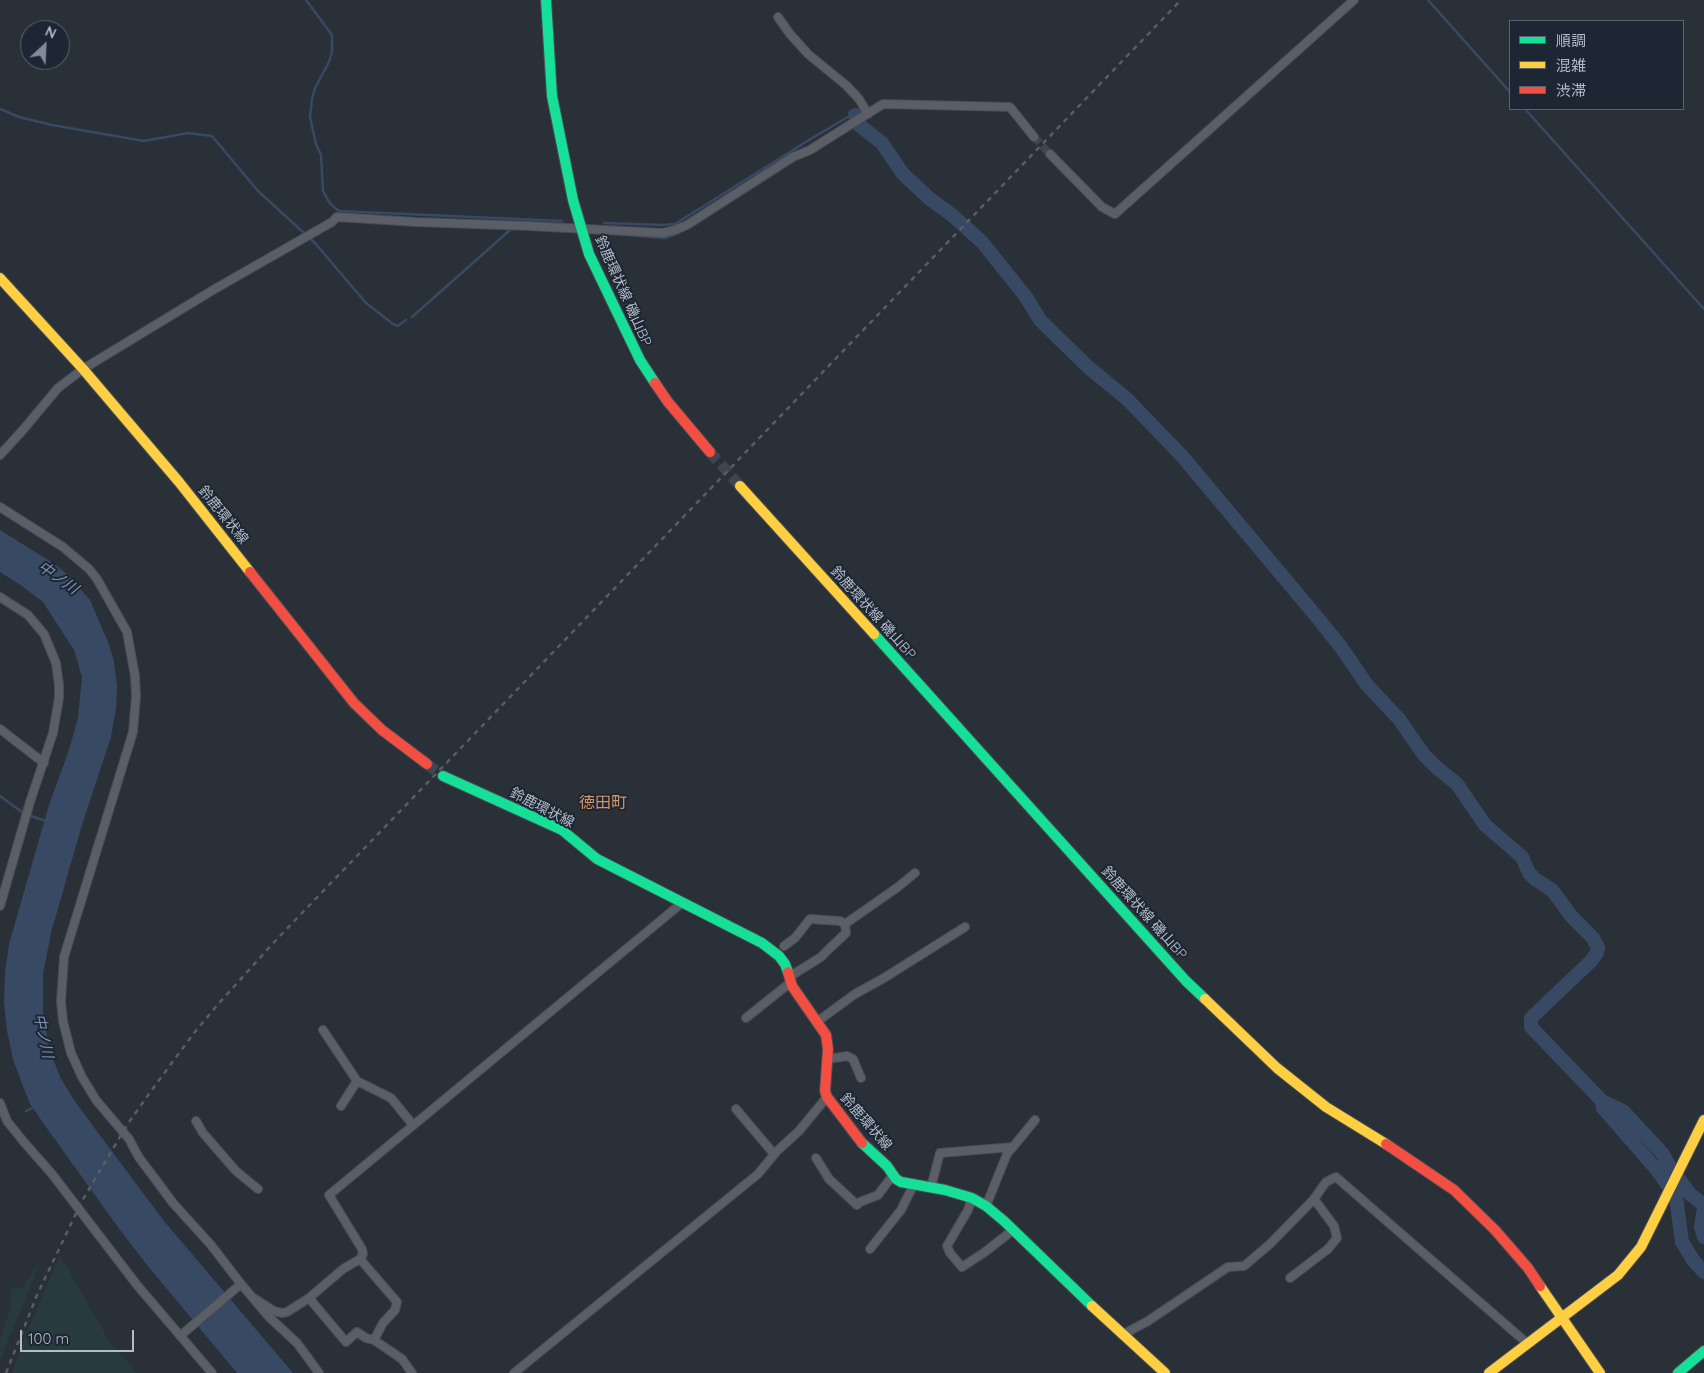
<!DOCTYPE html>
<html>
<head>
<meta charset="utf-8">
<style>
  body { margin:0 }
  #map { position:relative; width:1704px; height:1373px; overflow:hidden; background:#2a3038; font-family:Quicksand,"Noto Sans JP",sans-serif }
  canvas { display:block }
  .legend { position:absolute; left:1509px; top:20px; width:175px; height:90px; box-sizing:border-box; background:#1d2633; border:1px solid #59626f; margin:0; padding:6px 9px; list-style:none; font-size:15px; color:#b4bcc9 }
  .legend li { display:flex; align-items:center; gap:10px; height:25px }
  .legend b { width:25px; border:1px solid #59626f }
  .north { position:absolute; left:20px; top:20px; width:50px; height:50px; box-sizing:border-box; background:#1d2633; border:1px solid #59626f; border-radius:50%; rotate:25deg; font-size:14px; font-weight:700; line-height:20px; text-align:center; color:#b4bcc9 }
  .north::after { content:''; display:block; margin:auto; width:18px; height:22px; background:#848b96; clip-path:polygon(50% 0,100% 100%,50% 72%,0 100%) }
  .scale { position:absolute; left:20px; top:1330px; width:114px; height:22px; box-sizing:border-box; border:2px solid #b4bcc9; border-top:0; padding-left:6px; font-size:15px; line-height:18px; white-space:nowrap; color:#b4bcc9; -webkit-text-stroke:4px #1d2633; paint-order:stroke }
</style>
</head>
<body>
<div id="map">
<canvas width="1704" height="1373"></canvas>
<ul class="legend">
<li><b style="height:6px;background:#16e098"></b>順調</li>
<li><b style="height:6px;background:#ffcf43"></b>混雑</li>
<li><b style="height:6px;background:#f24e42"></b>渋滞</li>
</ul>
<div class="north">N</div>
<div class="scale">100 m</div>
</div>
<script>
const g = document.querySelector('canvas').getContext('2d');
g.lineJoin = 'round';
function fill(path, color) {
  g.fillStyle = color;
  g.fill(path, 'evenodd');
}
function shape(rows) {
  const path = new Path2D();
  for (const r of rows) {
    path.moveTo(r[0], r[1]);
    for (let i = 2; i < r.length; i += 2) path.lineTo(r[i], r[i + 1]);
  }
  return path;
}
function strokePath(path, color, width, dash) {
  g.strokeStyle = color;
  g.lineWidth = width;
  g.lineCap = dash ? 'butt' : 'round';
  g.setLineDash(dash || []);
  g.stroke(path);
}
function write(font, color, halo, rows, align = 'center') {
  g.font = font + ' Quicksand,"Noto Sans JP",sans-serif';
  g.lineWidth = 4;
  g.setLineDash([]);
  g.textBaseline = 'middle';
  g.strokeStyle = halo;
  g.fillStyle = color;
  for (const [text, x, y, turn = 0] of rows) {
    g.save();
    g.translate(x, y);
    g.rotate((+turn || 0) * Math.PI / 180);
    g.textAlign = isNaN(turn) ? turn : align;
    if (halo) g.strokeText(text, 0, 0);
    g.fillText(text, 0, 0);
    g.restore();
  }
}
const green = shape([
  [60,1255,111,1344,127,1361,136,1373,12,1373,26,1334],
  [39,1264,26,1297,0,1361,0,1339,9,1312,12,1287,23,1289,34,1269]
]);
const water = shape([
  [0,530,53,563,67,574,90,600,108,642,114,661,117,687,116,708,111,737,81,828,51,933,43,974,43,1010,49,1048,60,1077,74,1100,99,1134,164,1221,293,1373,237,1373,147,1265,120,1230,46,1127,30,1104,21,1081,13,1059,7,1031,4,1002,5,972,9,944,49,805,69,750,78,718,82,677,74,650,43,602,22,586,0,572]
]);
const stream = shape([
  [306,0,332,35,332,52,329,62,315,88,312,99,310,117,316,144,321,155,323,191,329,202,334,207,339,211,562,221],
  [1428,0,1510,92],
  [0,109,19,117,52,125,144,141,188,133,212,136,258,191,315,243,366,303,393,324,398,326,406,320],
  [1525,109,1704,309],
  [604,223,664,225,675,224,809,140,851,115,855,115],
  [627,235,665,238,679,233],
  [412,317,510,230,514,228],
  [0,796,22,812],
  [31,816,46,821],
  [26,1111,34,1107]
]);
const river = shape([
  [855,115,859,125,882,143,903,174,930,199,952,215,982,242,1026,297,1040,320,1088,367,1127,399,1182,456,1316,616,1341,647,1367,685,1399,719,1424,755,1436,767,1457,784,1485,825,1522,857,1529,873,1535,879,1552,890,1572,917,1593,938,1598,948,1597,953,1591,961,1531,1018,1531,1027,1602,1101,1603,1108,1657,1170,1676,1197,1682,1242,1693,1260,1704,1272],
  [1602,1101,1623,1111,1663,1154,1670,1167,1690,1194,1704,1205],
  [1704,1208,1701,1227,1704,1237]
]);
const streetTunnel = shape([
  [1034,137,1050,154]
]);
const primaryTunnel = shape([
  [710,452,740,486],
  [427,764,443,776]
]);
const street = shape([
  [778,17,790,34,808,54,847,86,859,99,868,114],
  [1050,154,1102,207,1115,214,1354,0],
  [0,455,22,431,58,388,83,369,213,290,332,222,337,217,416,222,529,226,663,233,675,230,687,225,793,157,810,150,883,104,1010,107,1034,137],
  [0,507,63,547,89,569,97,579,127,632,135,676,136,696,133,732,64,957,61,1001,63,1021,71,1053,82,1077,96,1100,129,1139,138,1156,173,1203,211,1245,241,1284],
  [0,597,28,615,44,634,56,663,59,685,59,698,53,733,30,802,0,906],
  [0,729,44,763],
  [784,946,795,938,810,919,840,921,845,924],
  [789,977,821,957,830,948,846,933,845,924,898,887,915,873],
  [746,1018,791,982],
  [818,1021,855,994,884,978,965,927],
  [323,1030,357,1081,391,1098,413,1125],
  [828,1059,847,1056,853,1059,861,1078],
  [0,1103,7,1121,23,1141,52,1174,137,1285,212,1373],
  [341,1106,357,1081],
  [736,1109,774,1154],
  [196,1121,203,1133,236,1171,258,1189],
  [816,1158,829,1179,857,1205,860,1202,878,1195,893,1175],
  [931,1187,940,1153,1013,1147,1035,1120],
  [972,1198,968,1210,947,1246,950,1253,962,1267,985,1252,1013,1230],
  [986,1206,1007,1154,1013,1147],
  [870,1249,901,1210,914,1184],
  [360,1259,397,1302,395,1310,383,1323,374,1340,402,1359,412,1373],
  [1290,1278,1328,1249,1337,1238,1334,1226,1314,1199],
  [252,1297,274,1311,282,1313,287,1312,309,1298,343,1269,360,1259,363,1254,362,1249,329,1195,683,902],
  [309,1298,346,1342,357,1332,366,1338,374,1340],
  [1122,1335,1148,1321,1228,1267,1244,1266,1270,1244,1314,1199,1326,1182,1336,1177,1528,1344],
  [180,1336,241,1284,269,1317,297,1343,319,1373],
  [514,1373,758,1174,777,1151,799,1131,827,1097]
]);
const fast = shape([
  [546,0,552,96,573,200,589,254,640,360,655,383],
  [874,634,1186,981,1205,999],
  [443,776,562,830,597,859,762,943,779,956,785,964,788,972],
  [862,1143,887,1166,896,1179,901,1182,945,1190,972,1198,986,1206,1004,1221,1092,1306],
  [1678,1373,1704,1351]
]);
const slow = shape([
  [0,278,83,369,179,482,250,572],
  [740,486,874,634],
  [1205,999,1277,1068,1326,1107,1386,1144],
  [1540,1286,1600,1373],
  [1092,1306,1165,1373],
  [1489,1373,1618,1275,1641,1247,1704,1120]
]);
const jam = shape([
  [655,383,668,402,710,452],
  [250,572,354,703,382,730,427,764],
  [788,972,792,986,826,1035,828,1049,825,1091,827,1097,862,1143],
  [1386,1144,1454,1190,1495,1230,1528,1268,1540,1286]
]);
const rail = shape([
  [6,1373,37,1295,82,1201,127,1125,151,1091,194,1033,220,1002,277,939,1181,0]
]);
const streetNames = [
  ["鈴鹿環状線 磯山BP",623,291,66],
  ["鈴鹿環状線",223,515,51],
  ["鈴鹿環状線 磯山BP",873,613,48],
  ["鈴鹿環状線",542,808,27],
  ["鈴鹿環状線 磯山BP",1144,913,48],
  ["鈴鹿環状線",866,1122,49]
];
const waterNames = [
  ["中ノ川",58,578,35],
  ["中ノ川",43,1036,78]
];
const quarterNames = [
  ["徳田町",603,803]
];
fill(green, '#273a3e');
fill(water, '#384963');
strokePath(stream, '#384963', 2.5);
strokePath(river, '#384963', 14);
strokePath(streetTunnel, '#3f454e', 8, [8, 4]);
strokePath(primaryTunnel, '#3f454e', 11, [11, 5.5]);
strokePath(street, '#484c53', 10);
strokePath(fast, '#484c53', 12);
strokePath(slow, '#484c53', 12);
strokePath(jam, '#484c53', 12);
strokePath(street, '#5a5e66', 8);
strokePath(fast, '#16e098', 10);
strokePath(slow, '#ffcf43', 10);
strokePath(jam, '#f24e42', 10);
strokePath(rail, '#595d64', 2.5, [5, 5]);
write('14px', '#b4bcc9', '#1d2633', streetNames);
write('italic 15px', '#7c92b1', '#1d2633', waterNames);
write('16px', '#d59563', '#1d2633', quarterNames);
</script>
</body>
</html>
